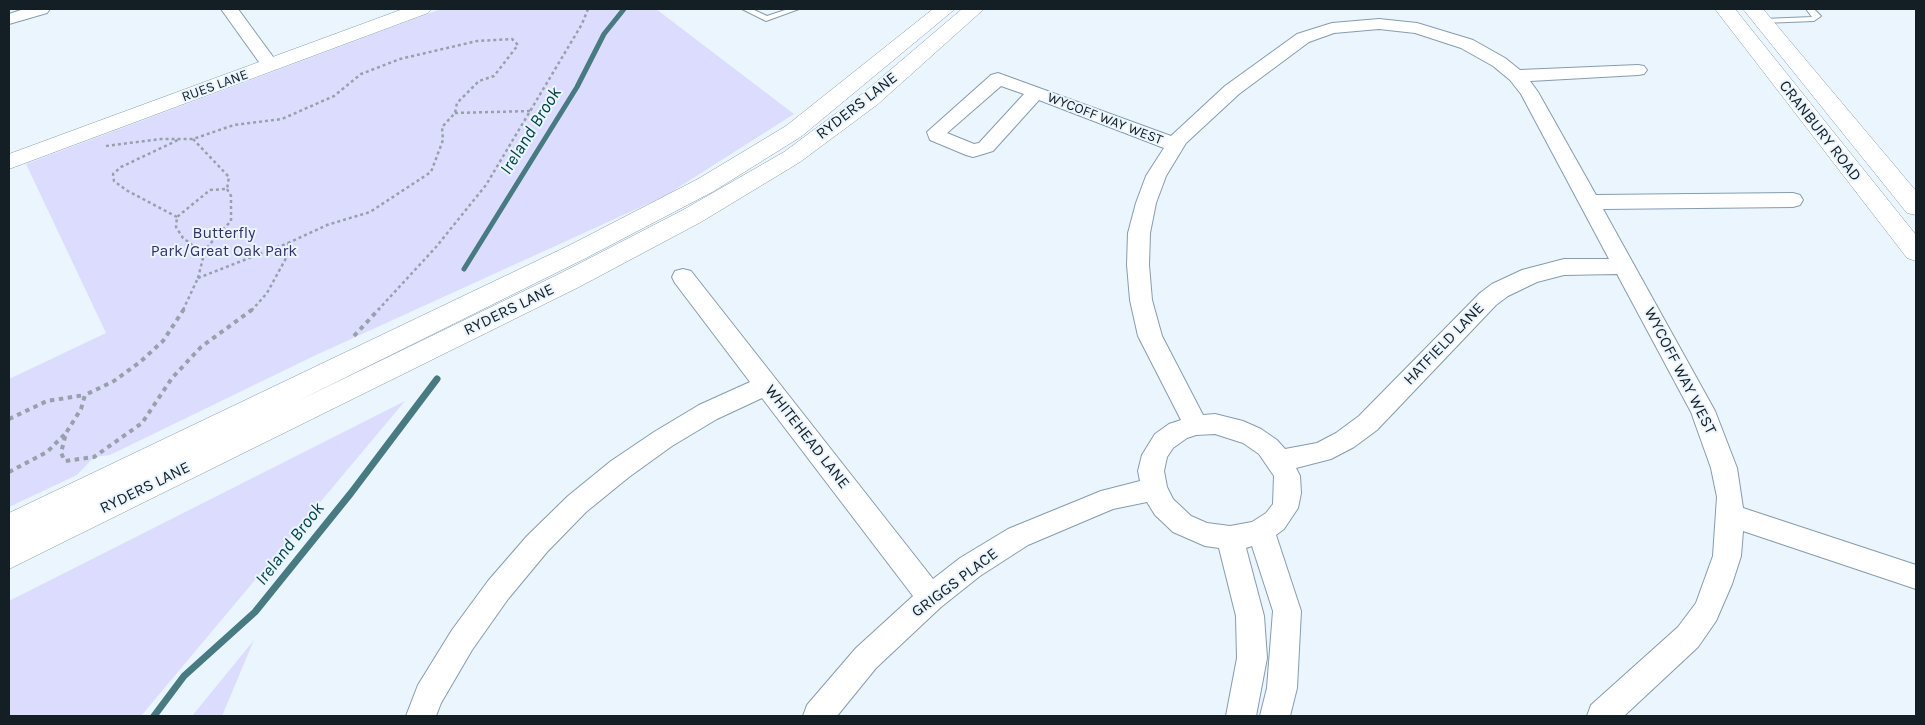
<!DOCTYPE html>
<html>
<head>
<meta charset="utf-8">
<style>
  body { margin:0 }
  #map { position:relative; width:1925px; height:725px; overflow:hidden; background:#ebf5fe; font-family:Karla,sans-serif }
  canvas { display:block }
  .frame { position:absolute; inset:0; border:10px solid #141e25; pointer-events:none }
</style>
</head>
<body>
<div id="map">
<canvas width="1925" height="725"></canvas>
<div class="frame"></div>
</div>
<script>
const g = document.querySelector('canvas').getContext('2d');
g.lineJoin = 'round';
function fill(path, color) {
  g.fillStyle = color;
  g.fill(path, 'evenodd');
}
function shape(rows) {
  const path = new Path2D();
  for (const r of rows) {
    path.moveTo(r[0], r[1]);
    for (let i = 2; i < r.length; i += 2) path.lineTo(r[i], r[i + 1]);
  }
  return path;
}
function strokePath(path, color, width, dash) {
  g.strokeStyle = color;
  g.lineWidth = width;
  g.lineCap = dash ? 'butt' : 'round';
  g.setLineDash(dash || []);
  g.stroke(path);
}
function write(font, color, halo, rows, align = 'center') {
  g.font = font + ' Karla,sans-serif';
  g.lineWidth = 4;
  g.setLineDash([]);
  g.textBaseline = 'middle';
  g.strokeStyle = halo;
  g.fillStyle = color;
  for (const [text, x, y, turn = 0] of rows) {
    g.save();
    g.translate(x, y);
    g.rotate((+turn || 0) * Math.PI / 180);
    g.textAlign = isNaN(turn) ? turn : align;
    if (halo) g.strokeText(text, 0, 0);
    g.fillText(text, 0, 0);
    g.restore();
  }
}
const green = shape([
  [441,9,656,9,794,114,665,196,316,355,110,455,94,457,77,475,9,507,9,379,106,333,26,164],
  [405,401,141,716,9,716,9,601],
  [254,640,222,716,192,716]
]);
const streamFar1 = shape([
  [464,269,577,87,604,34,624,9]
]);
const stream = shape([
  [154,716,184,676,255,612,351,493,437,379]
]);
const pathFar1 = shape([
  [455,113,530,111],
  [193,139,229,177,227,189],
  [106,146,161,139,193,139,234,125,282,119,334,96,361,74,400,59,477,41,512,39,518,45,494,76,479,81,457,103,455,113,442,127,443,140,431,172,370,212,327,225,288,243],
  [227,189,231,196,231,221,209,245,204,254,183,238,176,227,177,217,210,190,227,189],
  [177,217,126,190,114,181,113,174,121,167,178,140],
  [198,278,204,254],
  [198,278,288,243,291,249,267,293,252,310],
  [183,310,198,278],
  [378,310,436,247,486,185,582,24,588,9]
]);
const path = shape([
  [184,309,163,341,140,362,114,381,85,395,81,409,66,433,61,453,65,461,94,457,142,423,172,378,201,347,253,309],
  [354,336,379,309],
  [9,419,47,401,85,395],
  [9,472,47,452,66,433]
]);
const lane = shape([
  [742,9,752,9,767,16,788,9,799,9,766,21,742,9],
  [1806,9,1814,9,1821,16,1814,21,1763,23,1759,21,1763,19,1812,17,1806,9]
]);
const street = shape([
  [24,9,50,9,47,13,9,24,9,14,24,9],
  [221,9,238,9,279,65,276,69,264,69,221,9],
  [1379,19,1417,23,1473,40,1505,58,1520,70,1638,65,1644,66,1647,70,1644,74,1638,75,1530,81,1538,92,1596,195,1793,193,1800,195,1803,200,1800,205,1793,207,1603,209,1715,411,1737,468,1743,508,1916,565,1916,589,1743,531,1741,556,1732,584,1716,621,1698,647,1624,716,1587,716,1591,705,1678,627,1696,603,1713,556,1717,497,1711,468,1691,412,1617,274,1564,275,1537,282,1508,296,1496,305,1377,430,1354,447,1331,459,1296,468,1300,476,1301,493,1298,508,1284,529,1276,535,1301,611,1297,688,1290,716,1260,716,1267,688,1273,611,1252,546,1246,548,1264,616,1267,658,1256,716,1226,716,1237,658,1236,616,1219,548,1205,546,1173,532,1155,515,1147,502,1113,509,1028,545,980,576,941,607,876,668,837,716,803,716,807,705,856,648,913,596,762,398,717,419,672,446,629,477,586,512,547,552,508,599,472,650,441,703,436,716,406,716,418,685,452,630,488,581,527,536,568,496,611,461,654,432,699,405,750,382,675,283,672,277,675,271,683,269,691,271,933,579,960,558,1008,529,1101,491,1140,481,1138,471,1142,455,1155,434,1169,424,1181,420,1138,336,1130,300,1127,265,1128,233,1136,203,1146,176,1164,148,1039,100,993,151,980,155,973,157,966,155,930,140,927,132,991,75,998,73,1171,136,1225,86,1297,34,1332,23,1379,19],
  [1379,29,1415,33,1461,48,1493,66,1510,80,1521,94,1609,259,1564,259,1522,270,1492,284,1480,293,1359,416,1336,433,1317,443,1285,449,1277,440,1261,429,1243,421,1215,414,1203,415,1162,336,1152,300,1149,265,1150,233,1156,203,1166,176,1186,143,1239,94,1309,42,1334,33,1379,29],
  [1001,86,1024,94,979,143,974,144,947,133,1001,86],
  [1215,434,1243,443,1259,454,1274,476,1273,504,1266,513,1252,522,1230,526,1207,523,1191,516,1173,499,1167,487,1164,471,1167,457,1173,448,1187,438,1196,435,1215,434]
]);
const secondary = shape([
  [403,9,431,9,428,13,9,169,9,154,403,9],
  [933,9,955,9,802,136,714,191,586,258,298,401,561,273,683,210,784,152,862,94,962,9,984,9,878,104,800,162,701,222,579,287,9,569,9,513,568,246,698,179,786,126,933,9],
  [1715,9,1735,9,1916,235,1916,261,1907,258,1715,9],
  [1743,9,1763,9,1916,191,1916,215,1907,213,1743,9]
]);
const farStreetnames = [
  ["RUES LANE",215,86,-20],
  ["WYCOFF WAY WEST",1105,119,21]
];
const streetNames = [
  ["RYDERS LANE",857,106,-38],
  ["CRANBURY ROAD",1820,131,52],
  ["RYDERS LANE",509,310,-26],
  ["HATFIELD LANE",1444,344,-46],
  ["WYCOFF WAY WEST",1680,371,63],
  ["WHITEHEAD LANE",807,437,52],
  ["RYDERS LANE",145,488,-26],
  ["GRIGGS PLACE",955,583,-37]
];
const parkNames = [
  ["Butterfly",224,233],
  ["Park/Great Oak Park",224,251]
];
const waterNames = [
  ["Ireland Brook",531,131,-58],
  ["Ireland Brook",290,544,-52]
];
fill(green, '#dcddfe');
strokePath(streamFar1, '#477a81', 5);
strokePath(stream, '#477a81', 7);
strokePath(lane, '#859cb0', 2);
strokePath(street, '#859cb0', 2);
strokePath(secondary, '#859cb0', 1);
strokePath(pathFar1, '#97a1aa', 2.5, [3, 3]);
strokePath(path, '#97a1aa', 4, [4.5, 4.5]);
fill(lane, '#fff');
fill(street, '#fff');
fill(secondary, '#fff');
write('14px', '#141e25', '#ebf5fe', farStreetnames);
write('16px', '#141e25', '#ebf5fe', streetNames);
write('16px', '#36306c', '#ebf5fe', parkNames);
write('italic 18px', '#004449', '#ebf5fe', waterNames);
</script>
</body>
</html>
